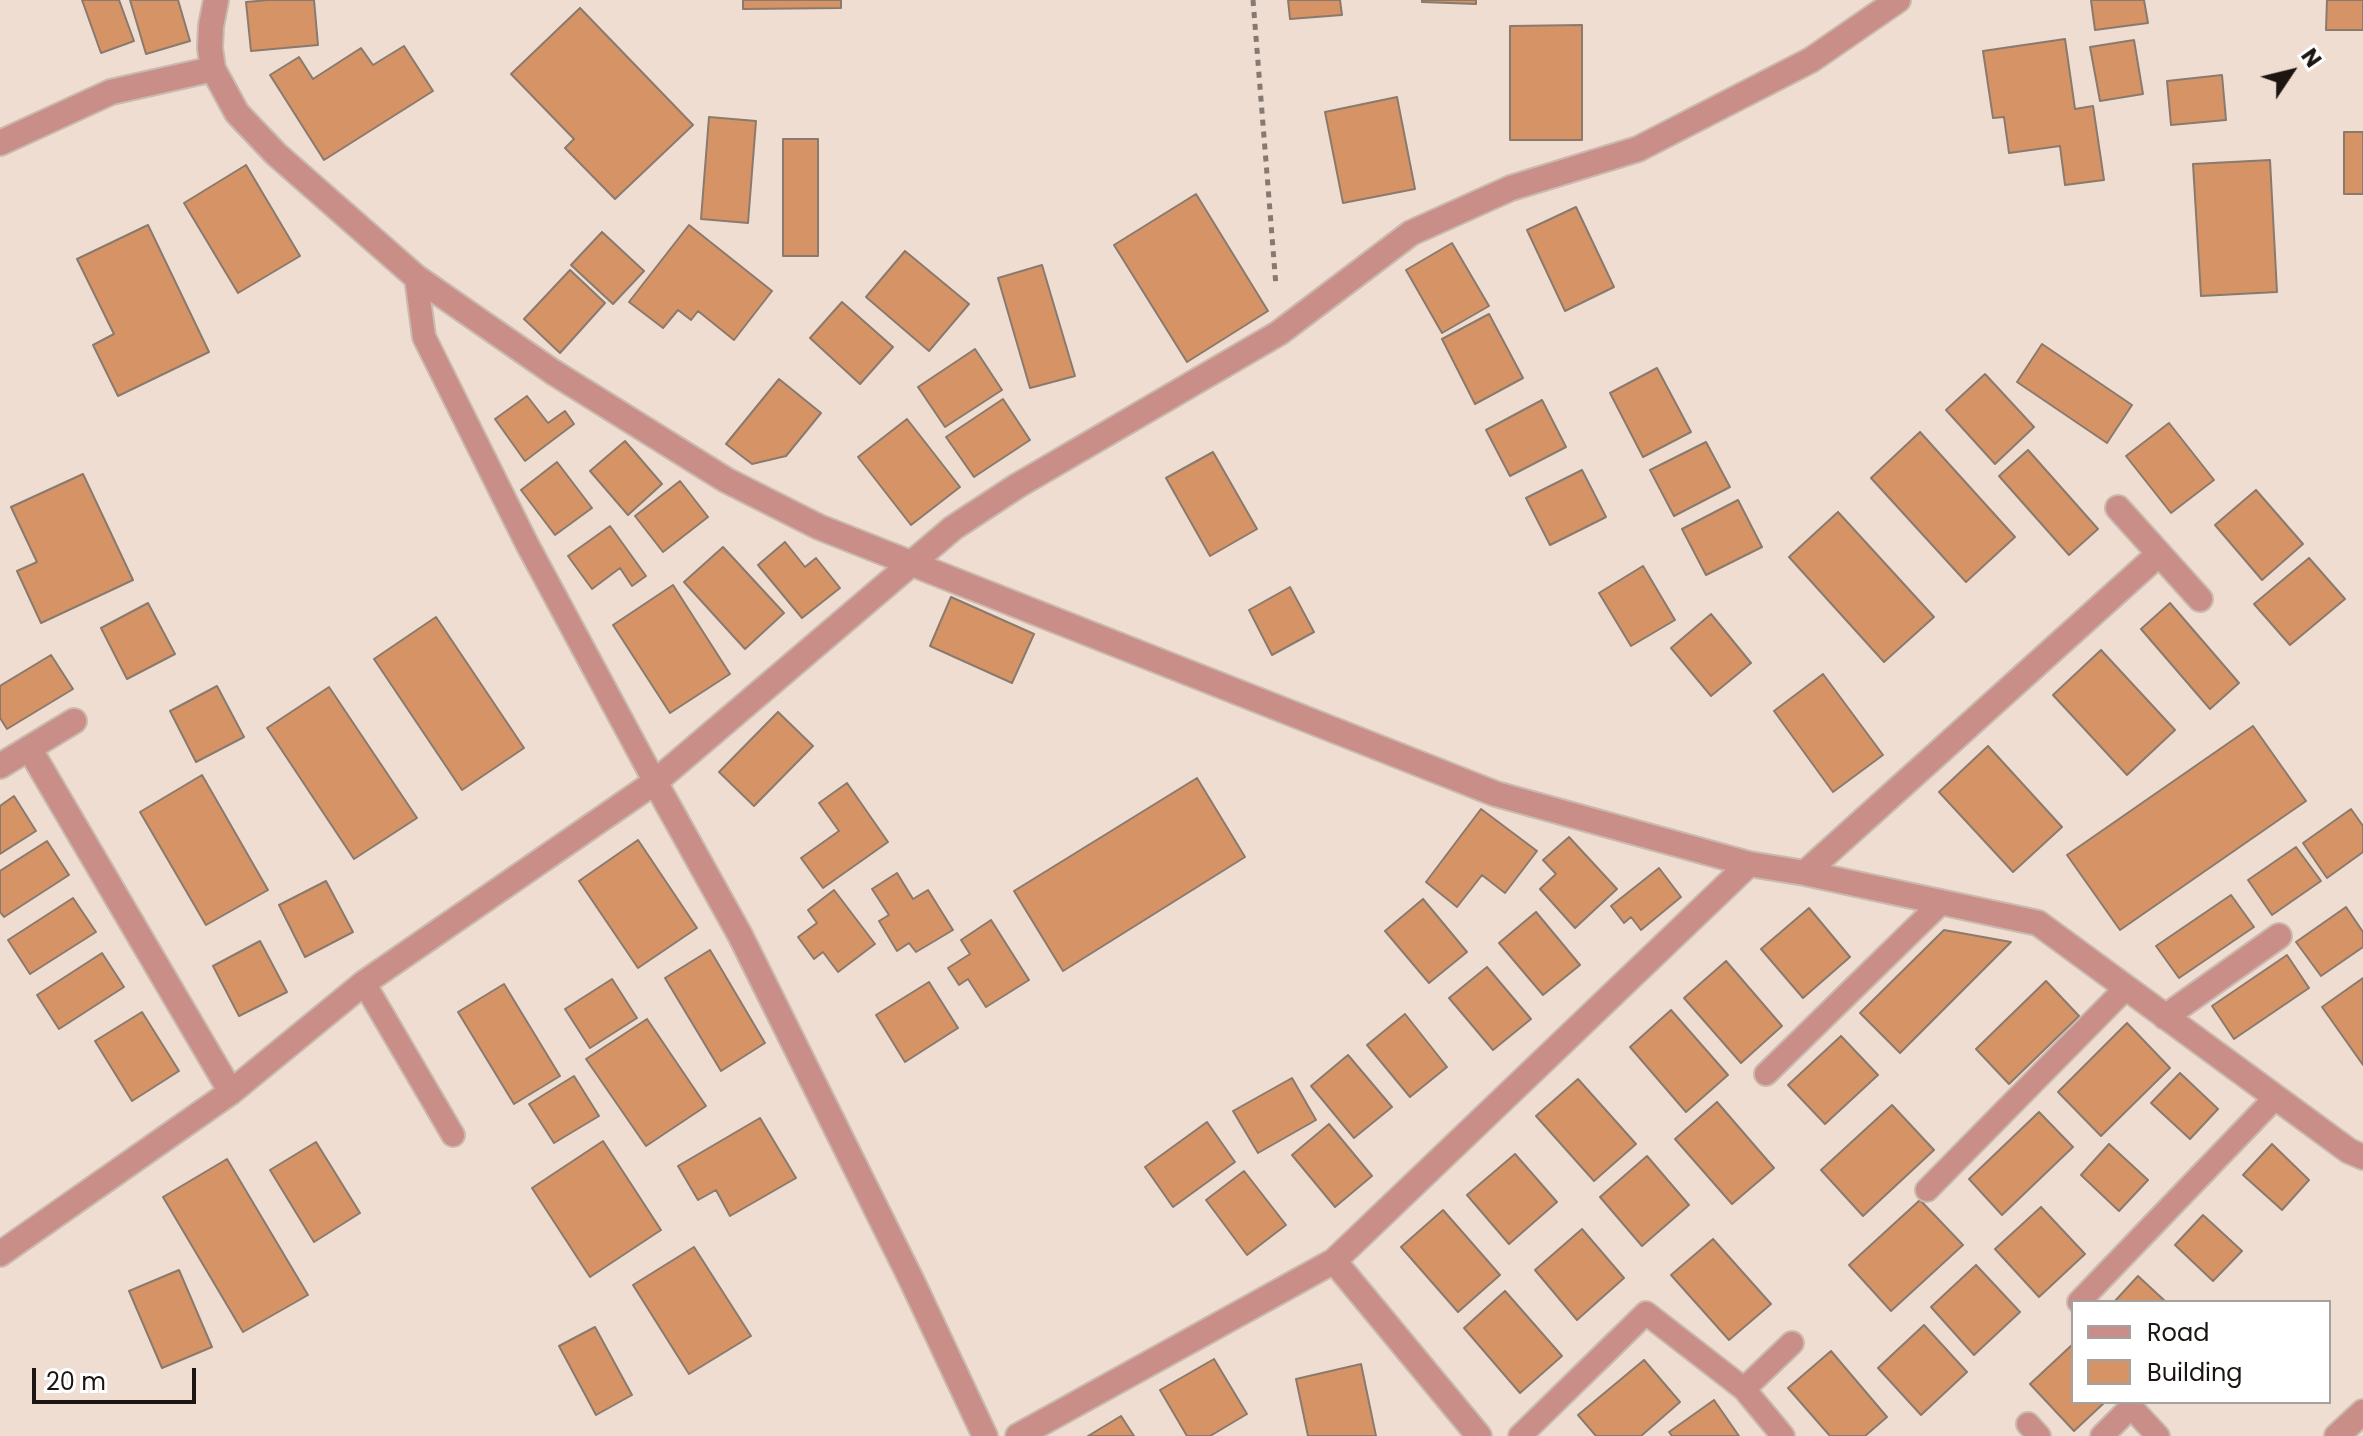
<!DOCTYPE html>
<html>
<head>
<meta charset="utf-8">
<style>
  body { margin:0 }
  #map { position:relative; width:2363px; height:1436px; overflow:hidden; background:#f0ddd1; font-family:Poppins,sans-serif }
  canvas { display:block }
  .legend { position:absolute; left:2071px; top:1300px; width:260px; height:104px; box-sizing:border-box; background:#fff; border:2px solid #a4a1a0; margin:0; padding:10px 14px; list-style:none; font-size:24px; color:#1c1511 }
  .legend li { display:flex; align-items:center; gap:16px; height:40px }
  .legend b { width:40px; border:2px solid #a4a1a0 }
  .north { position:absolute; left:2251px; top:32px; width:80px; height:80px; -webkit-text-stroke:6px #fff; paint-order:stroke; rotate:55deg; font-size:22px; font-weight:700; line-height:32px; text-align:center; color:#1c1511 }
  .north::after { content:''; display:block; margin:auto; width:28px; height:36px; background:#1c1511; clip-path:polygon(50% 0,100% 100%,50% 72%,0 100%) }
  .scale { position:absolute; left:32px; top:1368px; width:164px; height:36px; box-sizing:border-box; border:4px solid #1c1511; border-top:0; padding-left:10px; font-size:24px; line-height:28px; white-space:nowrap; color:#1c1511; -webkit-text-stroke:6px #fff; paint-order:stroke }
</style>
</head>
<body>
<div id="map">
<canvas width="2363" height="1436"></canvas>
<ul class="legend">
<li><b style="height:10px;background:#c88e87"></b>Road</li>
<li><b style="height:22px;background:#d69466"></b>Building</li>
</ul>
<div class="north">N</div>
<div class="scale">20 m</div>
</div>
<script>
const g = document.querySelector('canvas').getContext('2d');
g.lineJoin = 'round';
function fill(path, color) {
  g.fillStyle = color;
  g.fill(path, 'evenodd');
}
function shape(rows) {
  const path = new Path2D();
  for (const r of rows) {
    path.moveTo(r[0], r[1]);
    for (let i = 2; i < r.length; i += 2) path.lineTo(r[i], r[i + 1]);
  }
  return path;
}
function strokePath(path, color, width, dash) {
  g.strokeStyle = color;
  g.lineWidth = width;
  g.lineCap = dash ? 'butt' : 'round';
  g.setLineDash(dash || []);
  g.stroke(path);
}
const building = shape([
  [82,0,119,0,134,41,101,53,82,0],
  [130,0,178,0,190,41,146,54,130,0],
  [269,0,314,0,318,45,251,51,246,2,269,0],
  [743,0,841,0,841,8,743,9,743,0],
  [1288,0,1340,0,1342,15,1290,19,1288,0],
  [1422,0,1476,0,1476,4,1422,2,1422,0],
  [2091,0,2144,0,2148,23,2095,30,2091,0],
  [2327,0,2363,0,2363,30,2326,30,2327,0],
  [580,8,693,125,615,199,565,148,574,139,511,74,580,8],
  [1582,25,1582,140,1510,140,1510,26,1582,25],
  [2065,39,2075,109,2093,106,2104,180,2065,185,2060,146,2009,153,2004,117,1993,118,1983,51,2065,39],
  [2134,40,2143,94,2100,101,2090,47,2134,40],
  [404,46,433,91,324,160,270,75,299,57,313,79,361,48,373,65,404,46],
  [2222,75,2226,120,2171,125,2167,81,2222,75],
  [1397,97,1415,189,1343,203,1325,112,1397,97],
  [709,117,756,121,748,223,701,219,709,117],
  [2344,132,2363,132,2363,194,2344,194,2344,132],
  [783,139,818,139,818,256,783,256,783,139],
  [2270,160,2277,292,2201,296,2193,164,2270,160],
  [246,165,300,256,238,293,184,203,246,165],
  [1196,194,1268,311,1187,362,1114,245,1196,194],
  [1576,207,1614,287,1565,311,1527,230,1576,207],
  [148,225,209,352,118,396,93,345,114,334,77,259,148,225],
  [689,225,772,291,734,340,698,311,691,320,678,310,663,328,629,302,689,225],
  [602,232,644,271,613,304,571,265,602,232],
  [1452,243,1489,306,1442,333,1406,270,1452,243],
  [905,251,969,304,929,351,866,297,905,251],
  [1042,265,1075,376,1030,388,998,278,1042,265],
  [570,270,605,303,560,353,524,319,570,270],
  [842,302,893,347,860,384,810,338,842,302],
  [1489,314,1523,378,1475,404,1442,339,1489,314],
  [2042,344,2132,405,2107,443,2017,382,2042,344],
  [975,349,1002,390,945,427,918,387,975,349],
  [1657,368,1691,432,1643,457,1610,393,1657,368],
  [1985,374,2034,427,1995,464,1946,410,1985,374],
  [779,379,821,413,786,456,752,464,726,444,779,379],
  [527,396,548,423,565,411,574,424,525,461,495,419,527,396],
  [1003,399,1030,440,974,477,946,437,1003,399],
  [1542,400,1566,447,1510,476,1486,430,1542,400],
  [907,419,960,487,911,525,858,457,907,419],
  [2169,423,2214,480,2171,513,2126,456,2169,423],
  [1920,432,2015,537,1966,582,1871,478,1920,432],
  [625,441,662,484,628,515,590,471,625,441],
  [1706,442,1730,487,1674,516,1650,470,1706,442],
  [2028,450,2098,529,2069,555,1999,476,2028,450],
  [1213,452,1257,529,1210,556,1166,478,1213,452],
  [557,462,592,508,555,535,521,490,557,462],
  [1582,470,1606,517,1550,545,1526,498,1582,470],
  [83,474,133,580,41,623,17,571,37,562,11,507,83,474],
  [680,481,708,517,663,552,635,516,680,481],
  [2256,490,2303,544,2262,580,2215,525,2256,490],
  [1738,500,1762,547,1706,575,1682,529,1738,500],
  [1838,512,1934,617,1884,662,1789,557,1838,512],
  [610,526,646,576,632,586,620,568,592,589,568,556,610,526],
  [785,542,805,567,816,558,840,588,802,618,758,565,785,542],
  [723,547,784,613,745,649,684,582,723,547],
  [2309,558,2345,599,2290,645,2254,604,2309,558],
  [1643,566,1675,620,1631,646,1599,593,1643,566],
  [673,585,730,674,670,713,613,625,673,585],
  [1290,587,1314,632,1272,655,1249,610,1290,587],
  [951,597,1034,634,1012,683,930,646,951,597],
  [148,603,175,654,127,679,101,628,148,603],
  [2170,603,2239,683,2210,709,2141,629,2170,603],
  [1711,614,1751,663,1711,696,1671,648,1711,614],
  [436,617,524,748,462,790,374,659,436,617],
  [2101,650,2175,730,2127,775,2053,695,2101,650],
  [51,655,73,689,7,729,0,718,0,686,51,655],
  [1823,674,1883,755,1833,792,1774,711,1823,674],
  [217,686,244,737,196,762,170,711,217,686],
  [329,687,417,818,354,859,267,728,329,687],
  [778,712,813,746,754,806,719,772,778,712],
  [2253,726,2306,801,2120,930,2067,855,2253,726],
  [1988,746,2062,827,2013,872,1939,792,1988,746],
  [202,775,268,890,206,925,140,812,202,775],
  [1197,778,1245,857,1063,971,1014,891,1197,778],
  [847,783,888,842,823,888,801,858,839,831,819,803,847,783],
  [14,796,36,831,0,854,0,806,14,796],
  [1481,809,1537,851,1505,893,1482,875,1457,907,1426,882,1481,809],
  [2351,809,2363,826,2363,852,2327,878,2303,843,2351,809],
  [1569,837,1617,889,1575,928,1540,889,1556,874,1543,860,1569,837],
  [638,840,697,928,638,968,579,881,638,840],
  [47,841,69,875,4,917,0,912,0,871,47,841],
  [2296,847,2321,881,2272,915,2248,880,2296,847],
  [1659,868,1681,897,1641,930,1631,917,1624,923,1611,906,1659,868],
  [897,873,913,899,928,890,953,930,916,952,909,943,897,951,879,921,889,915,872,889,897,873],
  [326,881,353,932,305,957,279,905,326,881],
  [834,890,875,944,838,972,823,952,814,959,798,937,817,923,808,910,834,890],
  [2231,895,2254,927,2179,978,2156,946,2231,895],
  [73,898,96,932,30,974,8,940,73,898],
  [1423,899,1467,952,1429,983,1385,931,1423,899],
  [2346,907,2363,932,2363,947,2321,976,2296,942,2346,907],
  [1809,908,1850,957,1803,998,1761,949,1809,908],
  [1536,912,1580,965,1543,995,1499,943,1536,912],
  [991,920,1029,980,986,1007,968,979,959,985,948,968,970,954,961,940,991,920],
  [1944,930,2011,942,1900,1053,1860,1013,1944,930],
  [260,941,287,992,239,1016,213,966,260,941],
  [710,950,765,1043,721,1071,665,978,710,950],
  [102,953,124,987,59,1029,37,995,102,953],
  [2287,955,2309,988,2234,1039,2212,1006,2287,955],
  [1726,961,1782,1026,1741,1063,1684,998,1726,961],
  [1487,967,1531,1019,1493,1050,1449,998,1487,967],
  [2363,978,2363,1065,2322,1007,2363,978],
  [612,979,637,1018,590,1048,565,1009,612,979],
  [2046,981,2079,1016,2009,1084,1976,1049,2046,981],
  [929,982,958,1028,905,1062,876,1015,929,982],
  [504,984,560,1076,514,1104,458,1012,504,984],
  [1671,1010,1728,1075,1686,1112,1630,1047,1671,1010],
  [142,1012,179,1071,132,1101,95,1041,142,1012],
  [1405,1014,1447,1067,1410,1097,1367,1045,1405,1014],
  [647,1019,706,1106,646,1146,586,1059,647,1019],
  [2127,1023,2170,1068,2101,1136,2058,1092,2127,1023],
  [1841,1036,1878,1075,1825,1124,1788,1085,1841,1036],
  [1348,1055,1392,1107,1354,1138,1311,1086,1348,1055],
  [2180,1073,2218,1109,2190,1139,2151,1103,2180,1073],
  [574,1076,599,1116,554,1143,529,1104,574,1076],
  [1292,1078,1316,1120,1258,1153,1233,1111,1292,1078],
  [1578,1079,1636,1144,1594,1181,1536,1116,1578,1079],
  [1717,1102,1774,1168,1732,1204,1675,1139,1717,1102],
  [1892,1105,1934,1150,1863,1216,1821,1170,1892,1105],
  [2039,1112,2073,1147,2002,1215,1969,1179,2039,1112],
  [760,1118,796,1178,730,1216,716,1190,698,1200,678,1166,760,1118],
  [1207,1122,1235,1162,1173,1207,1145,1167,1207,1122],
  [1329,1124,1372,1176,1335,1207,1292,1155,1329,1124],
  [603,1141,661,1230,590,1277,532,1188,603,1141],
  [316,1142,360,1213,314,1242,270,1170,316,1142],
  [2109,1144,2148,1180,2119,1211,2081,1175,2109,1144],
  [2272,1144,2309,1180,2282,1210,2243,1175,2272,1144],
  [1515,1154,1557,1202,1509,1244,1467,1195,1515,1154],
  [1647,1156,1689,1205,1642,1246,1600,1197,1647,1156],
  [227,1159,308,1295,243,1332,163,1197,227,1159],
  [1244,1171,1286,1225,1247,1255,1206,1200,1244,1171],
  [1920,1200,1963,1245,1891,1311,1849,1265,1920,1200],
  [2041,1207,2085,1254,2039,1297,1995,1249,2041,1207],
  [1443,1210,1500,1275,1458,1312,1401,1247,1443,1210],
  [2203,1215,2242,1251,2213,1281,2175,1245,2203,1215],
  [1582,1229,1624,1278,1577,1320,1535,1270,1582,1229],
  [1713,1239,1771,1304,1729,1340,1671,1275,1713,1239],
  [694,1247,751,1336,689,1374,633,1285,694,1247],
  [1976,1265,2020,1312,1974,1355,1931,1307,1976,1265],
  [179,1270,212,1347,162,1368,129,1291,179,1270],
  [2138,1276,2166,1302,2114,1302,2138,1276],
  [1505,1291,1562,1356,1520,1393,1464,1328,1505,1291],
  [1924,1325,1967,1372,1921,1415,1878,1368,1924,1325],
  [595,1327,632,1395,596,1415,559,1346,595,1327],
  [2073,1344,2073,1402,2105,1402,2074,1431,2030,1384,2073,1344],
  [1831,1351,1887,1417,1865,1436,1830,1436,1788,1388,1831,1351],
  [1214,1359,1247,1414,1210,1436,1187,1436,1160,1390,1214,1359],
  [1644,1360,1680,1402,1641,1436,1596,1436,1578,1415,1644,1360],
  [1361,1364,1376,1436,1308,1436,1296,1379,1361,1364],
  [1714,1400,1739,1436,1672,1436,1669,1432,1714,1400],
  [1121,1416,1134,1436,1088,1436,1121,1416]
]);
const path = shape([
  [1253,0,1276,286]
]);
const lane = shape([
  [416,277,424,337,527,544,655,782],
  [364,983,453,1135],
  [1766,1074,1941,903],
  [1927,1190,2126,988],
  [2079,1302,2275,1098],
  [1744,1389,1792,1343],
  [2028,1424,2039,1436],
  [1520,1436,1646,1313,1744,1389,1783,1436],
  [2102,1436,2131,1407,2158,1436]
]);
const street = shape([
  [216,0,211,26,210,48,213,69,237,113,276,154,416,277,553,372,726,480,819,527,1496,794,1749,864,1805,873,2038,923,2349,1151,2363,1157],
  [0,143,111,92,213,69],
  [2118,508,2200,599],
  [29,748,231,1092],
  [0,766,74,721],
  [655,782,740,935,911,1279,985,1436],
  [1805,873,2159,554],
  [2165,1017,2279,936],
  [0,1254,231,1092,364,983,655,782,953,528,1017,486,1279,333,1411,233,1511,188,1638,149,1811,60,1898,0],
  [1334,1261,1479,1436],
  [1018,1436,1334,1261,1749,864],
  [2337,1436,2363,1412]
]);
fill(building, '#d69466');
strokePath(building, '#8a7a6e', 2);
strokePath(lane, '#cab9ae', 26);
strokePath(street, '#cab9ae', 28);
strokePath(path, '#867971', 5, [6, 6]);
strokePath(lane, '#c88e87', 22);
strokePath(street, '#c88e87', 24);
</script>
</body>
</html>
